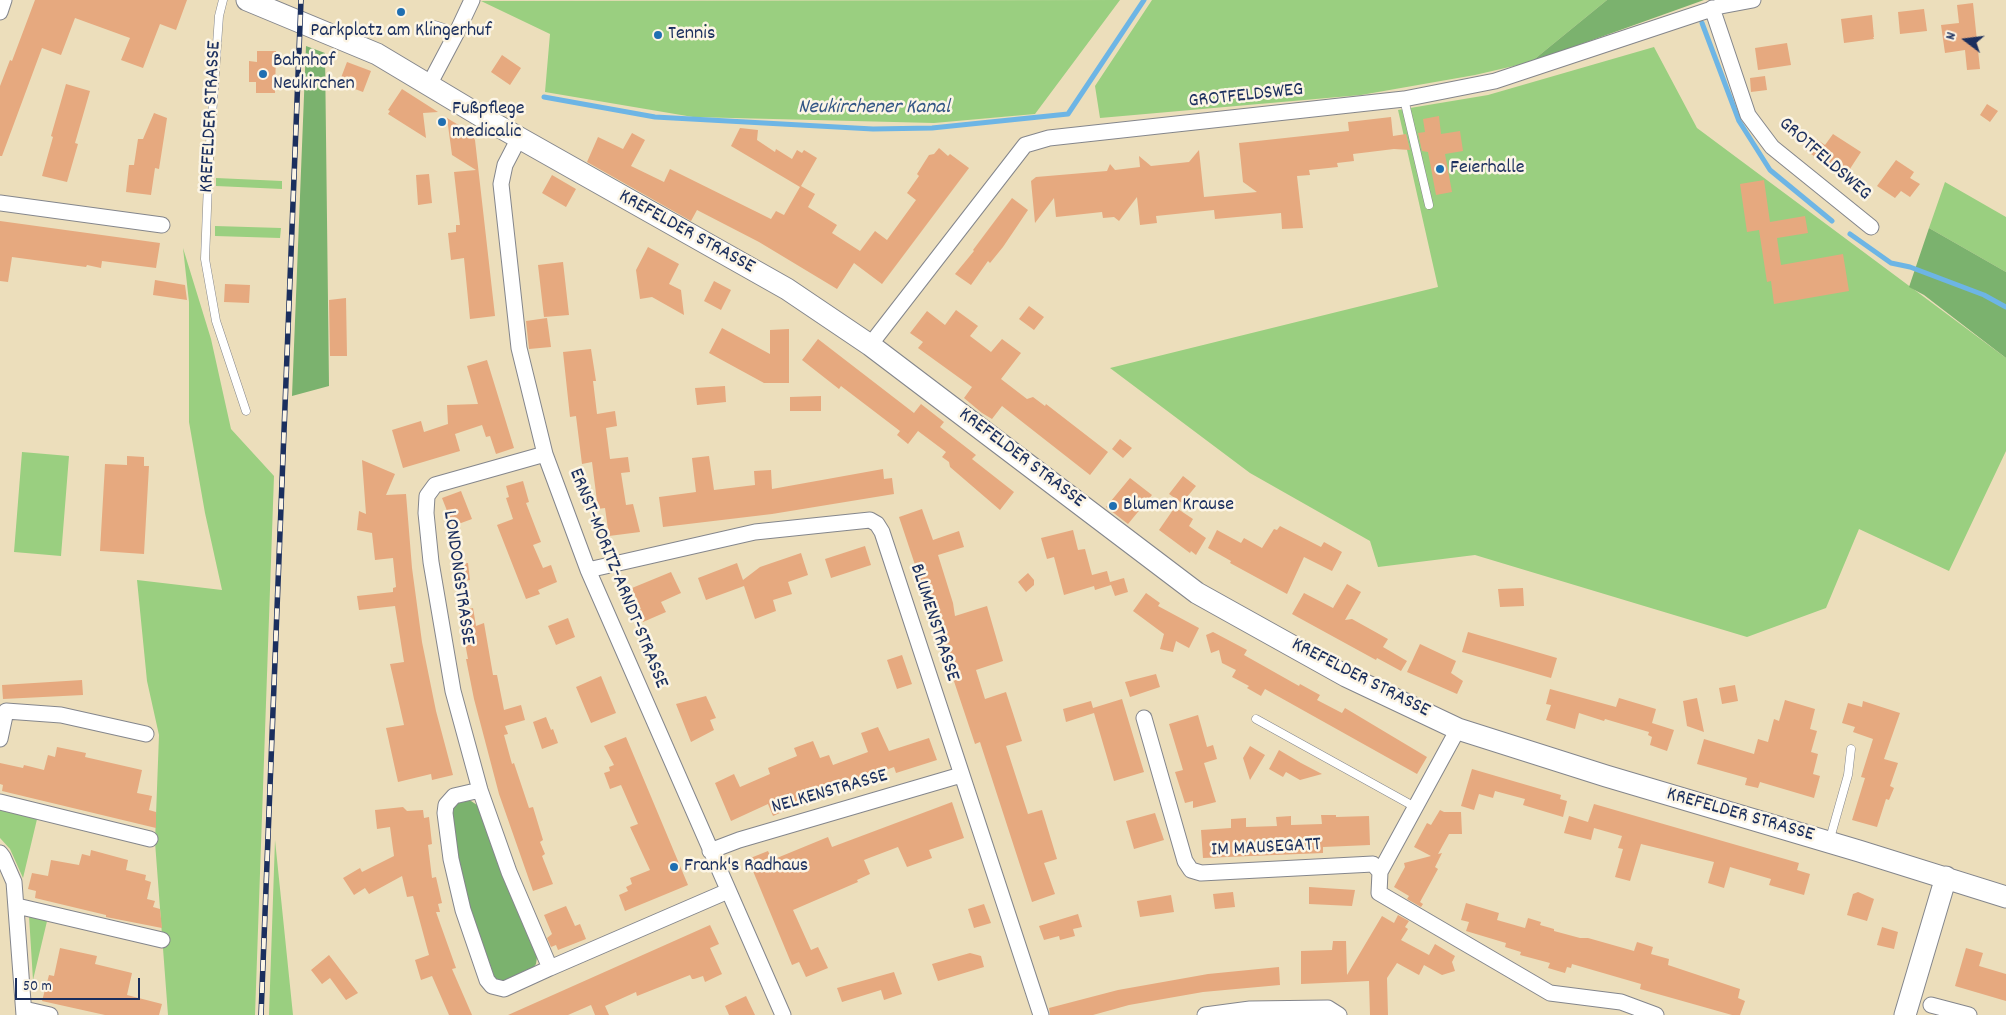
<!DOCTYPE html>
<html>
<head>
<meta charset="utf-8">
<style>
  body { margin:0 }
  #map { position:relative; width:2006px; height:1015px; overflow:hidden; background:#ecdebb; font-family:Dekko,sans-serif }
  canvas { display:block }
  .north { position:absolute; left:1941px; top:15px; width:50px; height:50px; -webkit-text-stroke:4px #fcf5e5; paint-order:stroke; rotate:285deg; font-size:14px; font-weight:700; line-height:20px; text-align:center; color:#1b2f5e }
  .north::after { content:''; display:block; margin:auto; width:18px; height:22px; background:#1b2f5e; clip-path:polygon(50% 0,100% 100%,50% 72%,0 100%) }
  .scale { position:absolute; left:15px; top:978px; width:125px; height:22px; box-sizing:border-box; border:2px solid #1b2f5e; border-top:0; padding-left:6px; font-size:15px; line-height:18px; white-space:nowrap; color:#1b2f5e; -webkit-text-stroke:4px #fcf5e5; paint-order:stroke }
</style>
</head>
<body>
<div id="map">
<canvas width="2006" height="1015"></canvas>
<div class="north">N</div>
<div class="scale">50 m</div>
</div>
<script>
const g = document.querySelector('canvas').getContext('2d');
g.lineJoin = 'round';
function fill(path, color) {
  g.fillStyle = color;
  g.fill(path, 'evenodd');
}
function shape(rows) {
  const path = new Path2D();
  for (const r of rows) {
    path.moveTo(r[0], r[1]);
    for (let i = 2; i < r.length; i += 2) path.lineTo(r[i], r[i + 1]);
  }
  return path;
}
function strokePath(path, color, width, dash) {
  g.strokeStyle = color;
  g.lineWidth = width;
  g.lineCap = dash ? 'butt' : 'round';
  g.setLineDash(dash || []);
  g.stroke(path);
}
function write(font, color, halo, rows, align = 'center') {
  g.font = font + ' Dekko,sans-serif';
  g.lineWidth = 5;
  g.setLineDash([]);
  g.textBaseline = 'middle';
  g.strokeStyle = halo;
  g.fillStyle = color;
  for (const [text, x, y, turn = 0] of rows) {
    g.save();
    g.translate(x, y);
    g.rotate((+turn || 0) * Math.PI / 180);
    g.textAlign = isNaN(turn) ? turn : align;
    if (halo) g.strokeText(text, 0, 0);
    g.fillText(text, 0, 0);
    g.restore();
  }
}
const green = shape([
  [1120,0,1035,114,934,123,693,117,545,92,550,34,481,1],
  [1152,0,1607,0,1531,62,1475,75,1361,95,1100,118,1095,86],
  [1654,47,1697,128,2006,358,2006,451,1949,571,1859,529,1826,608,1747,637,1475,555,1378,567,1370,541,1250,473,1110,368,1438,287,1398,110,1488,95],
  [216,178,282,181,282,189,216,186],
  [1945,182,2006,217,2006,272,1929,228],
  [215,226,281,228,280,238,215,236],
  [183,248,211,339,231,429,274,476,255,1015,168,1015,155,842,159,735,147,681,137,580,222,590,205,513,189,422,189,302],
  [22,452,69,456,61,556,14,552],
  [0,806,38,815,23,878,10,849,0,838],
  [275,840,293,1015,269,1015],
  [29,916,48,917,33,980]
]);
const forest = shape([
  [1607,0,1704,0,1531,62],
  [306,46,325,53,329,386,292,396],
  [1929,228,2006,272,2006,358,1924,295,1909,287],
  [465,801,471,801,477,805,537,957,536,964,533,968,505,982,498,981,490,976,465,889,456,847,451,808,458,802]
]);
const stream = shape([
  [1702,23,1739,121,1770,170,1832,221],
  [544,97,655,117,873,129,932,128,1068,114,1144,0],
  [1850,234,1891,263,1910,267,1984,295,2006,307]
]);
const building = shape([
  [35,0,187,0,176,30,160,24,143,68,121,60,130,38,75,18,61,55,42,48,2,156,0,156,0,86,10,60,12,61],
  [1973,3,1980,69,1967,70,1965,50,1945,53,1941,25,1959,23,1957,5],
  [1924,9,1927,31,1900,34,1898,12],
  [1872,15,1874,37,1873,37,1874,39,1844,43,1841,19],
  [1787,43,1791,65,1758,70,1755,48],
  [257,51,276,51,275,93,256,93,256,82,249,82,249,61,257,62],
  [502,55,521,68,510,85,491,72],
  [347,62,371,71,363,92,339,83],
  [1765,76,1767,90,1751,92,1750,78],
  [66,84,90,91,75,143,78,144,67,182,42,176,53,137,51,136],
  [402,89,438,112,423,113,426,138,388,114,390,111,388,110],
  [1987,104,1998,111,1990,122,1980,115],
  [154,113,167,118,159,169,155,168,151,195,126,192,129,165,134,165,138,139,143,139],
  [1439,116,1441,134,1460,131,1463,151,1445,154,1452,192,1436,195,1428,152,1422,151,1418,133,1425,132,1423,119],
  [1391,117,1393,136,1406,134,1410,150,1394,149,1353,154,1354,161,1337,163,1338,167,1309,170,1310,175,1297,176,1303,228,1282,229,1281,213,1215,219,1214,210,1156,216,1157,223,1140,225,1137,197,1119,221,1114,217,1103,218,1102,212,1056,217,1054,198,1035,223,1031,181,1036,177,1107,171,1110,164,1115,170,1140,167,1139,156,1151,166,1189,162,1199,150,1204,197,1257,192,1243,182,1239,143,1349,131,1348,122],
  [447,118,470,132,475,140,495,316,470,319,464,258,451,260,448,233,456,232,456,225,460,225,454,172,476,170,452,155],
  [740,128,758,130,757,140,775,152,776,149,792,159,797,150,802,153,804,150,817,158,801,186,815,194,808,207,837,225,832,233,860,251,875,231,887,240,916,200,907,193,919,176,917,174,929,155,934,154,939,148,948,156,950,154,969,168,882,284,854,263,837,289,759,242,697,210,691,221,587,162,598,137,623,149,632,133,645,140,631,166,664,182,670,169,771,219,776,211,784,215,800,187,731,146],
  [1833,134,1861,152,1844,178,1803,148,1812,136,1825,145],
  [1896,160,1914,172,1910,178,1920,184,1910,197,1901,191,1895,198,1877,186],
  [429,174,432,203,418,205,416,175],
  [552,175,576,189,566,207,542,193],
  [1764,180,1770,222,1805,216,1808,233,1777,238,1781,265,1843,254,1849,291,1774,304,1771,281,1767,282,1759,230,1747,232,1740,184],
  [1012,198,1028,210,1003,247,990,263,988,261,971,285,955,274,974,251,973,250],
  [0,221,160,243,156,268,102,261,101,268,87,265,86,267,12,257,8,282,0,281],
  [648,247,679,264,669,284,681,290,684,315,652,297,640,299,636,270],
  [563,262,569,315,544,317,538,265],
  [155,280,185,285,187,300,153,295],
  [714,281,731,290,721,310,704,301],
  [225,284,250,285,249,303,224,302],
  [346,298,347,356,330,356,329,300],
  [1029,306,1044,317,1034,330,1019,319],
  [956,310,978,326,970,336,991,352,1002,339,1021,353,1001,379,1027,399,1033,397,1045,406,1046,404,1108,452,1090,475,1002,406,992,419,982,413,964,398,972,387,918,348,923,342,910,333,927,311,945,325],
  [547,318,551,347,529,349,526,321],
  [722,328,770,354,770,330,789,329,789,383,764,383,709,353],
  [818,339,914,413,921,404,944,422,940,427,976,455,972,459,1014,492,1000,510,950,467,949,462,942,457,946,452,918,431,908,444,897,435,900,431,841,386,839,389,802,360],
  [591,349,596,381,593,381,597,414,615,411,617,426,606,428,610,459,628,457,630,472,621,473,626,505,633,504,640,532,609,536,605,508,598,509,592,462,582,464,576,416,570,417,563,352],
  [487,360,514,448,496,454,490,436,486,437,482,425,455,434,460,451,403,468,392,430,421,421,424,432,448,424,447,405,478,404,467,366],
  [725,386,726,402,697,405,695,388],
  [821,396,821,411,790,411,790,397],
  [1120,439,1132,448,1123,458,1112,449],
  [127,456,144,457,144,466,149,466,144,554,100,551,105,464,127,465],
  [709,456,714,490,755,485,754,471,771,470,772,489,883,469,884,479,892,478,894,494,772,514,663,527,659,497,696,492,692,458],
  [362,460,395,474,386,495,406,494,412,568,422,642,436,711,453,775,432,780,431,774,398,782,386,728,404,725,390,664,404,662,395,606,359,610,357,596,393,592,393,588,396,587,393,558,375,560,372,533,357,530,359,511,366,514],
  [1183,476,1196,486,1182,503,1169,494],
  [1130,478,1152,495,1128,524,1106,507],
  [523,481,529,502,526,503,541,542,533,545,543,568,551,565,557,582,538,590,540,594,526,599,497,525,513,519,506,498,509,497,506,486],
  [461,491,472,519,453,526,442,498],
  [1175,507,1193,519,1189,526,1206,538,1196,555,1191,551,1190,553,1159,530],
  [922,509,933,540,959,531,964,547,938,555,953,603,955,616,987,606,1003,661,976,670,985,699,1006,692,1022,741,1006,746,1028,814,1042,810,1057,859,1044,863,1055,894,1032,902,980,742,975,744,899,517],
  [1280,526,1321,547,1324,542,1342,552,1332,571,1304,557,1287,594,1230,563,1231,561,1208,548,1217,530,1241,543,1244,538,1262,548,1274,529,1277,530],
  [1073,530,1078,550,1085,549,1092,575,1107,571,1110,582,1124,578,1128,592,1115,596,1111,585,1095,590,1094,586,1064,595,1054,557,1047,559,1041,538],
  [865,546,871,565,831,578,825,559],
  [801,553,808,575,788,582,792,594,773,600,776,611,755,619,744,586,706,600,698,578,737,563,743,580,760,567],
  [468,563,470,580,457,582,454,565],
  [671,572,681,593,661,602,666,612,643,622,638,611,641,609,632,588],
  [1028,573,1034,580,1034,585,1026,592,1018,582],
  [1347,584,1361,592,1345,620,1352,619,1388,639,1383,647,1407,661,1401,671,1377,658,1376,660,1292,614,1304,593,1333,608],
  [1523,588,1524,606,1500,607,1498,589],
  [1146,593,1160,603,1158,606,1199,628,1189,648,1176,641,1173,652,1160,649,1164,634,1133,611],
  [473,608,476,626,484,623,493,675,497,675,504,710,521,705,525,720,505,726,508,734,504,735,512,764,514,763,529,808,533,807,543,840,540,842,545,854,542,856,553,884,533,891,499,794,474,699,466,659,468,659,459,611],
  [568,618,575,637,556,645,548,626],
  [1213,632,1247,650,1244,655,1299,686,1300,684,1320,695,1317,700,1342,713,1345,708,1427,757,1417,774,1265,689,1261,696,1247,688,1249,686,1232,677,1236,670,1222,663,1219,650,1211,653,1206,635],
  [1468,632,1557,658,1551,678,1462,652],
  [1420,644,1456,661,1451,673,1463,681,1457,694,1407,672],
  [902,655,912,684,897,689,887,660],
  [1156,674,1160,687,1130,697,1125,682],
  [601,676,616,713,591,723,576,687],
  [82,680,83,695,3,699,2,685],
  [1735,685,1738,701,1722,704,1719,688],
  [1550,689,1616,707,1619,698,1656,709,1652,723,1674,730,1667,751,1650,745,1652,737,1648,735,1649,732,1605,719,1604,721,1579,713,1575,729,1546,720,1551,705,1546,704],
  [706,696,716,718,710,720,714,730,691,742,676,704],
  [1697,698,1704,732,1687,726,1683,701],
  [1122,699,1144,772,1114,781,1094,713,1066,722,1063,709,1091,701,1093,708],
  [1785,700,1815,709,1810,729,1817,731,1811,752,1818,754,1813,774,1820,776,1814,798,1760,782,1758,788,1745,785,1747,778,1697,764,1704,739,1754,754,1758,739,1768,742,1774,719,1779,721],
  [1863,701,1900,713,1884,759,1898,763,1890,786,1894,788,1889,800,1886,799,1877,827,1852,820,1865,778,1861,777,1873,739,1853,732,1855,727,1842,723,1848,703,1862,707],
  [1198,715,1207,747,1213,745,1217,759,1204,763,1216,802,1193,808,1193,801,1185,803,1175,772,1183,770,1169,724],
  [546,717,551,730,553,729,558,743,542,749,533,722],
  [878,727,889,751,929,738,937,760,896,773,894,767,811,798,812,799,773,816,768,804,731,821,715,783,734,774,740,787,770,774,768,768,797,756,794,748,813,741,820,758,829,755,833,765,868,752,861,733],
  [626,737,688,885,625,911,619,895,628,891,626,887,632,884,630,878,650,870,630,827,638,824,621,785,610,789,604,773,610,771,609,767,614,765,604,746],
  [1250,746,1265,755,1250,780,1243,758],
  [57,747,86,753,85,757,142,770,137,793,152,796,149,810,156,812,156,828,2,791,3,785,0,784,0,763,23,768,24,765,44,770,48,755,55,757],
  [1279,750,1301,763,1322,774,1300,780,1286,772,1283,777,1269,769],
  [1472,769,1561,795,1560,799,1567,801,1563,817,1523,805,1525,799,1495,791,1493,798,1479,794,1474,810,1461,806],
  [952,802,964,838,929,850,932,858,907,867,898,847,869,858,864,860,870,874,857,880,858,882,793,910,811,950,818,947,828,968,806,977,799,962,792,965,748,859,768,851,772,860,828,837,832,847],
  [1594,804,1799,863,1797,870,1810,874,1804,895,1769,885,1771,879,1730,867,1724,888,1708,883,1714,862,1641,844,1630,881,1615,877,1623,849,1618,848,1622,836,1594,828,1591,840,1564,833,1569,816,1588,822],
  [403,807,407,811,423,810,424,818,429,817,432,844,428,845,432,878,436,877,442,903,438,904,440,912,436,912,456,968,452,969,472,1015,449,1015,432,976,421,980,415,960,429,955,413,896,407,897,402,876,369,894,365,888,354,895,343,878,360,868,362,872,394,856,390,827,377,829,375,810],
  [1440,810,1444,812,1461,812,1462,834,1449,834,1438,854,1442,853,1435,867,1438,869,1420,902,1423,904,1421,907,1407,899,1409,896,1394,887,1405,867,1404,863,1431,856,1414,847,1427,823,1431,825],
  [1155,813,1164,840,1134,849,1126,821],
  [1321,815,1336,815,1336,817,1369,816,1370,845,1323,847,1323,853,1203,858,1201,830,1231,828,1231,819,1246,818,1246,827,1277,826,1276,817,1291,816,1291,825,1322,824],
  [91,850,128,860,126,870,146,875,145,880,151,882,147,899,155,901,153,907,160,909,162,928,106,917,106,915,35,898,36,891,28,889,32,873,48,876,51,860,79,865,82,854,90,856],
  [1309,887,1355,890,1352,906,1309,904],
  [1233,892,1235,907,1215,909,1213,894],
  [1858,892,1874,899,1867,921,1847,915,1853,894],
  [1171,895,1174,912,1140,917,1137,901],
  [1466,903,1499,913,1497,920,1525,928,1528,918,1541,922,1540,925,1554,929,1554,931,1580,938,1588,938,1634,951,1637,942,1653,947,1651,954,1669,959,1668,965,1740,989,1738,998,1745,1001,1740,1015,1732,1015,1640,989,1641,984,1572,964,1571,968,1567,967,1565,973,1548,968,1550,963,1520,955,1521,952,1505,947,1506,943,1466,931,1469,922,1461,920],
  [984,904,991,923,974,928,968,909],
  [566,906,575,926,580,924,586,939,558,950,556,945,551,947,547,938,552,934,544,915],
  [1078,914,1082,927,1073,929,1075,936,1060,940,1059,936,1044,940,1039,926],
  [1398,915,1409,921,1405,927,1408,929,1401,940,1429,955,1435,944,1455,956,1452,962,1455,971,1442,975,1424,965,1419,975,1397,963,1387,978,1388,1015,1370,1015,1369,981,1301,984,1301,951,1332,950,1333,941,1346,941,1347,975,1382,916,1394,923],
  [710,925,719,944,710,948,722,974,705,982,703,976,694,979,692,979,690,975,637,996,636,992,605,1006,609,1015,595,1015,591,1005,568,1015,508,1015],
  [1882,927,1898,932,1894,949,1877,945],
  [60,948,97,956,95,964,132,973,127,995,162,1004,159,1015,105,1015,42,1001,49,975,54,976],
  [1966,948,1983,953,1979,966,2006,974,2006,1001,1955,986],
  [970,953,981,956,984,967,938,981,932,964],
  [329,955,358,993,346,1000,330,978,322,984,311,970],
  [1279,967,1280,985,1203,992,1129,1005,1093,1015,1050,1015,1049,1008,1118,990,1208,974],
  [894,972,902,994,884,1000,881,990,842,1002,837,988],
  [746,996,755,1015,729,1015,725,1006]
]);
const lane = shape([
  [223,0,219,16,209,158,205,259,216,321,246,411],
  [435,25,457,32],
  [1404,99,1429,205],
  [1256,719,1415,807],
  [1829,842,1848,775,1851,749]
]);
const street = shape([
  [1712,8,1748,115,1772,147,1871,227],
  [0,12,4,0],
  [429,85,457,32,472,0],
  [519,138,505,165,501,184,519,348,545,454,588,570,783,1015],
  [0,203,162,225],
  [870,345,1025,145,1049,138,1404,99,1495,81,1721,6,1753,0],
  [545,454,435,485,427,496,426,513,431,562,453,691,480,790,509,872,550,968,728,891],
  [588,570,755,532,870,520,877,524,882,532,1041,1015],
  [1144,718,1185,861,1191,870,1201,873,1373,864,1380,872],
  [1458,729,1380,872,1379,893,1550,993,1621,1002,1656,1015],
  [0,739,6,711,61,715,146,734],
  [480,790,454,796,446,805,445,813,451,859,463,910,487,980,492,986,504,989,550,968],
  [0,802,150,839],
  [710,851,739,840,961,775],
  [0,853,3,857,14,882,24,1015],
  [17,906,162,940],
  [1931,1005,1969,1015],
  [24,1009,50,1015],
  [1205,1015,1250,1009,1328,1008,1339,1015]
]);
const secondary = shape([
  [247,0,377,54,484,118,787,289,870,345,1197,593,1346,676,1458,729,1606,776,1859,851,2006,897],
  [1905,1015,1946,877]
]);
const rail = shape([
  [261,1015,301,0]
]);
const markers = [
  [401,12,5,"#1f6fb2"],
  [658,35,5,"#1f6fb2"],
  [263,74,5,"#1f6fb2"],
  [442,122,5,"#1f6fb2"],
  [1440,169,5,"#1f6fb2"],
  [1113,506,5,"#1f6fb2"],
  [674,867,5,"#1f6fb2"]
];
const poiNames = [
  ["Parkplatz am Klingerhuf",401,32,"center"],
  ["Tennis",668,35],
  ["Bahnhof",273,62],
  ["Neukirchen",273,85],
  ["Fußpflege",452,110],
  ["medicalic",452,133],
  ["Feierhalle",1450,169],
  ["Blumen Krause",1123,506],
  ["Frank's Radhaus",684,867]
];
const streetNames = [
  ["GROTFELDSWEG",1246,97,-6],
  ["KREFELDER STRASSE",212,117,-87],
  ["GROTFELDSWEG",1824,160,41],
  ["KREFELDER STRASSE",686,233,29],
  ["KREFELDER STRASSE",1021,459,37],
  ["LONDONGSTRASSE",457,578,82],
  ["ERNST-MORITZ-ARNDT-STRASSE",617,579,68],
  ["BLUMENSTRASSE",933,623,72],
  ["KREFELDER STRASSE",1360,679,27],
  ["NELKENSTRASSE",830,793,-16],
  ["KREFELDER STRASSE",1740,816,16],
  ["IM MAUSEGATT",1266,849,-3]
];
const waterNames = [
  ["Neukirchener Kanal",874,109]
];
fill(green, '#9acf80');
fill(forest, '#7bb26e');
strokePath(stream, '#6db5e5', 5);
fill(building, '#e6a97f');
strokePath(lane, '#84868c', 9);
strokePath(street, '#84868c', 17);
strokePath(secondary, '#84868c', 23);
strokePath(lane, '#fff', 8);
strokePath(street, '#fff', 15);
strokePath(secondary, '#fff', 21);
strokePath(rail, '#1b2f5e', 5.5);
strokePath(rail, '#fcf5e5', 4, [11]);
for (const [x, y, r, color] of markers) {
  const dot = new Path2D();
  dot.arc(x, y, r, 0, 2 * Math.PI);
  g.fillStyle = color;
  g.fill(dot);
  strokePath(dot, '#fcf5e5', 2);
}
write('20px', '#1b2f5e', '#fcf5e5', poiNames, 'left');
write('20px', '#1b2f5e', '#fcf5e5', streetNames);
write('italic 21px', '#345786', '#fcf5e5', waterNames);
</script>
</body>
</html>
